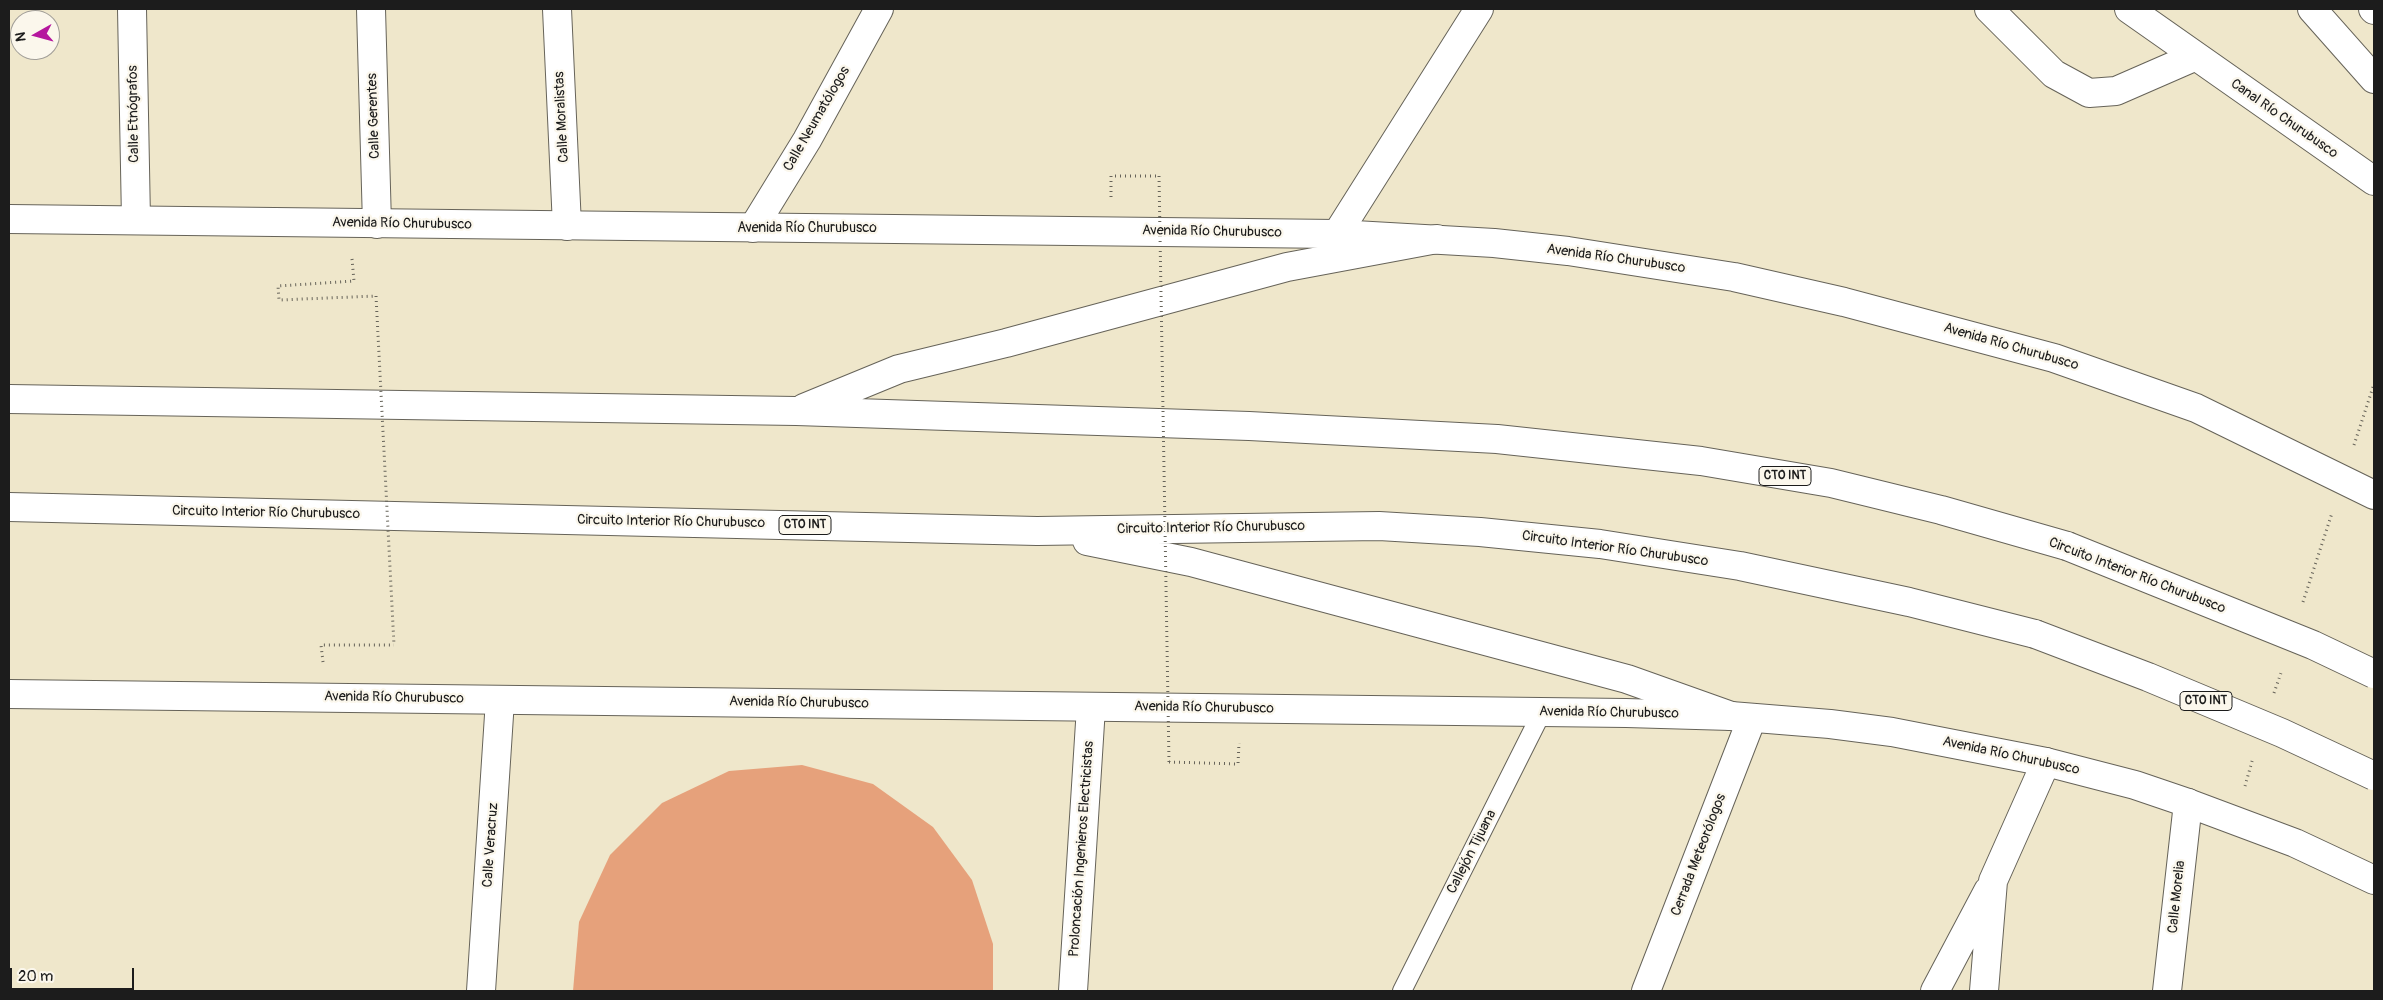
<!DOCTYPE html>
<html>
<head>
<meta charset="utf-8">
<style>
  body { margin:0 }
  #map { position:relative; width:2383px; height:1000px; overflow:hidden; background:#efe7cb; font-family:Pangolin,sans-serif }
  canvas { display:block }
  .frame { position:absolute; inset:0; border:10px solid #1c1c1c; pointer-events:none }
  .north { position:absolute; left:10px; top:10px; width:50px; height:50px; box-sizing:border-box; background:#fbf7ec; border:1px solid #a29f99; border-radius:50%; rotate:263deg; font-size:14px; font-weight:700; line-height:20px; text-align:center; color:#1c1c1c }
  .north::after { content:''; display:block; margin:auto; width:18px; height:22px; background:#b5179e; clip-path:polygon(50% 0,100% 100%,50% 72%,0 100%) }
  .scale { position:absolute; left:10px; top:968px; width:124px; height:22px; box-sizing:border-box; border:2px solid #1c1c1c; border-top:0; padding-left:6px; font-size:15px; line-height:18px; white-space:nowrap; color:#1c1c1c; -webkit-text-stroke:4px #fbf7ec; paint-order:stroke }
</style>
</head>
<body>
<div id="map">
<canvas width="2383" height="1000"></canvas>
<div class="frame"></div>
<div class="north">N</div>
<div class="scale">20 m</div>
</div>
<script>
const context = document.querySelector('canvas').getContext('2d');
context.lineJoin = 'round';
function fillPath(path, color) {
  context.fillStyle = color;
  context.fill(path, 'evenodd');
}
function poly(rows) {
  const path = new Path2D();
  for (const r of rows) {
    path.moveTo(r[0], r[1]);
    for (let i = 2; i < r.length; i += 2) path.lineTo(r[i], r[i + 1]);
  }
  return path;
}
function stroke(path, color, width, dash) {
  context.strokeStyle = color;
  context.lineWidth = width;
  context.lineCap = dash ? 'butt' : 'round';
  context.setLineDash(dash || []);
  context.stroke(path);
}
function write(font, color, halo, rows, align = 'center') {
  context.font = font + ' Pangolin,sans-serif';
  context.lineWidth = 4.5;
  context.setLineDash([]);
  context.textBaseline = 'middle';
  context.strokeStyle = halo;
  context.fillStyle = color;
  for (const [text, x, y, turn = 0] of rows) {
    context.save();
    context.translate(x, y);
    context.rotate((+turn || 0) * Math.PI / 180);
    context.textAlign = isNaN(turn) ? turn : align;
    if (halo) context.strokeText(text, 0, 0);
    context.fillText(text, 0, 0);
    context.restore();
  }
}
const building = poly([
  [802,765,873,784,933,827,972,880,993,944,993,991,573,991,579,922,610,855,662,803,729,771]
]);
const path = poly([
  [1111,197,1111,176,1159,176],
  [352,259,354,281,278,286,279,300,376,296],
  [2354,445,2374,384],
  [2303,602,2332,513],
  [323,662,321,645,394,645],
  [2274,693,2282,670],
  [1169,762,1238,764,1239,743],
  [2245,786,2253,758]
]);
const service = poly([
  [1402,991,1542,712]
]);
const minor = poly([
  [132,9,136,220],
  [371,9,377,224],
  [557,9,567,226],
  [753,228,807,140,879,9],
  [1337,234,1479,9],
  [481,991,500,700],
  [1073,991,1091,707],
  [1646,991,1752,718],
  [1935,991,1988,891],
  [1984,991,1993,881,2046,762],
  [2167,991,2188,803]
]);
const tertiary = poly([
  [1989,9,2054,74,2089,93,2116,91,2194,57]
]);
const secondary = poly([
  [9,219,1337,234,1494,243,1568,251,1734,277,1844,302,2054,358,2196,408,2374,495],
  [9,694,1626,713,1731,716,1830,724,1892,732,2046,762,2135,785,2188,803,2295,843,2374,880]
]);
const primary = poly([
  [2129,9,2374,181],
  [2373,9,2374,10]
]);
const motorway = poly([
  [2312,9,2374,79],
  [9,399,796,411,1249,426,1497,439,1701,461,1831,483,1941,510,2067,546],
  [804,408,899,369,1006,343,1287,267,1437,239],
  [9,507,1037,531,1379,526,1480,532,1600,544,1740,566,1909,602,2035,634],
  [1087,541,1191,562,1627,679,1731,716]
]);
const pathBridge = poly([
  [1159,176,1169,762],
  [376,296,394,645]
]);
const motorwayBridge = poly([
  [2067,546,2313,645,2374,674],
  [2035,634,2148,677,2282,733,2374,776]
]);
const shields = [
  [1785,476,52],
  [805,525,52],
  [2206,701,52]
];
const shieldNames = [
  ["CTO INT",1785,476],
  ["CTO INT",805,525],
  ["CTO INT",2206,701]
];
const streetNames = [
  ["Calle Etnógrafos",134,114,-91],
  ["Calle Gerentes",374,116,-92],
  ["Calle Moralistas",562,117,-93],
  ["Calle Neumatólogos",817,119,-60],
  ["Canal Río Churubusco",2284,119,35],
  ["Avenida Río Churubusco",402,224,1],
  ["Avenida Río Churubusco",807,228],
  ["Avenida Río Churubusco",1212,232,1],
  ["Avenida Río Churubusco",1616,259,8],
  ["Avenida Río Churubusco",2011,347,16],
  ["Circuito Interior Río Churubusco",266,513,1],
  ["Circuito Interior Río Churubusco",671,522,1],
  ["Circuito Interior Río Churubusco",1211,528,-1],
  ["Circuito Interior Río Churubusco",1615,549,8],
  ["Circuito Interior Río Churubusco",2137,576,21],
  ["Avenida Río Churubusco",394,698,1],
  ["Avenida Río Churubusco",799,703,1],
  ["Avenida Río Churubusco",1204,708,1],
  ["Avenida Río Churubusco",1609,713,1],
  ["Avenida Río Churubusco",2011,756,12],
  ["Calle Veracruz",491,845,-86],
  ["Proloncación Ingenieros Electricistas",1082,849,-86],
  ["Callejón Tijuana",1472,852,-63],
  ["Cerrada Meteorólogos",1699,855,-69],
  ["Calle Morelia",2177,897,-84]
];
fillPath(building, '#e6a17b');
stroke(service, '#666359', 20);
stroke(minor, '#666359', 30);
stroke(tertiary, '#666359', 30);
stroke(secondary, '#666359', 30);
stroke(primary, '#666359', 30);
stroke(motorway, '#666359', 30);
stroke(path, '#666359', 3, [1, 4]);
stroke(service, '#fff', 18);
stroke(minor, '#fff', 28);
stroke(tertiary, '#fff', 28);
stroke(secondary, '#fff', 28);
stroke(primary, '#fff', 28);
stroke(motorway, '#fff', 28);
stroke(motorwayBridge, '#666359', 30, []);
stroke(pathBridge, '#666359', 3, [1, 4]);
stroke(motorwayBridge, '#fff', 28);
for (const [x, y, w] of shields) {
  const box = new Path2D();
  box.roundRect(x - w / 2, y - 9.5, w, 19, 4);
  context.fillStyle = '#fbf7ec';
  context.fill(box);
  stroke(box, '#1c1c1c', 1);
}
write('bold 12px', '#1c1c1c', null, shieldNames);
write('14px', '#1c1c1c', '#fbf7ec', streetNames);
</script>
</body>
</html>
